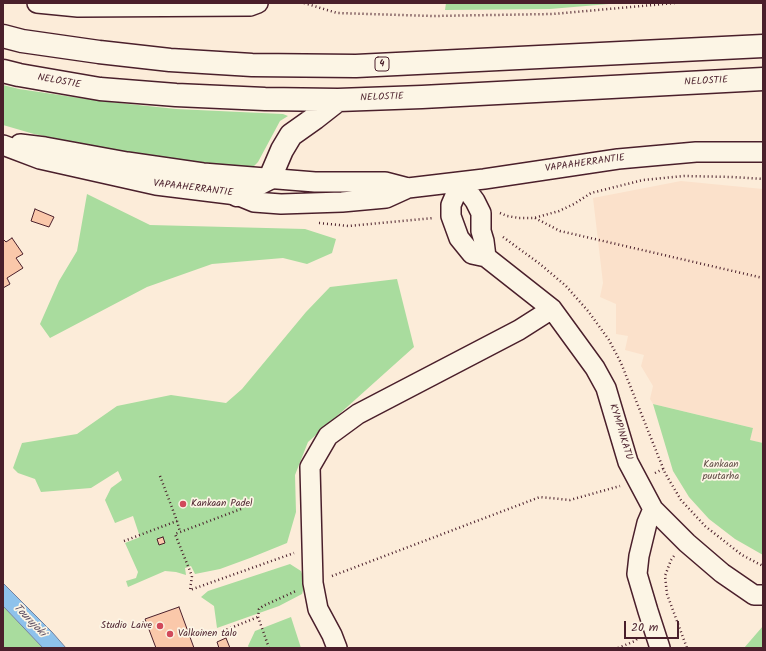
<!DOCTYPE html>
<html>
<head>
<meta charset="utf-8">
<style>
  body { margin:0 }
  #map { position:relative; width:766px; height:651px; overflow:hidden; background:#fcecd9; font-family:Kalam,sans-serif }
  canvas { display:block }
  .frame { position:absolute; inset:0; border:4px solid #4a1f2b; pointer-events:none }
  .scale { position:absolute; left:624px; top:621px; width:55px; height:18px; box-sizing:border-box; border:2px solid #4a1f2b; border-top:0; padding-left:5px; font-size:12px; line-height:14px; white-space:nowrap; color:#4a1f2b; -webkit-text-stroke:3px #fcf5e5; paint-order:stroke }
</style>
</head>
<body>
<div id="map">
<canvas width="766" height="651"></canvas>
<div class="frame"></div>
<div class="scale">20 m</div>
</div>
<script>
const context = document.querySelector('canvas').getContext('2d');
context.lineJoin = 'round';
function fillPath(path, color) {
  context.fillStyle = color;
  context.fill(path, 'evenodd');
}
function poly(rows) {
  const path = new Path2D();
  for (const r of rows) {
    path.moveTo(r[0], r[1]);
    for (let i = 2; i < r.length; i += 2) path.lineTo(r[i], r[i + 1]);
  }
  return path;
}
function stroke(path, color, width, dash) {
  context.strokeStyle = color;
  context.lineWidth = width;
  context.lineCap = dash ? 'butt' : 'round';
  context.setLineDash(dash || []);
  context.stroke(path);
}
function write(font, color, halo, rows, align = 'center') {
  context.font = font + ' Kalam,sans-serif';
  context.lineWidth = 3.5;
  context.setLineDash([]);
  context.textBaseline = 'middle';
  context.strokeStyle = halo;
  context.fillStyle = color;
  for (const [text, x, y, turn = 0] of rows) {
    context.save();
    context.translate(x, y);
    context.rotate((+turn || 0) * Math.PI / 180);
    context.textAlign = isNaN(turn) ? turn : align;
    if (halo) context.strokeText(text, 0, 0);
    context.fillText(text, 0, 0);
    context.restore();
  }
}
const built = poly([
  [681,181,763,189,763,443,749,440,753,428,653,404,650,399,653,386,641,366,644,355,625,350,628,336,616,334,616,304,600,297,603,283,593,198]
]);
const green = poly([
  [446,3,621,3,550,9,445,10],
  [3,85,19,89,100,101,176,109,283,114,288,116,280,121,258,162,251,169,193,163,152,155,118,151,34,134,3,125],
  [87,194,150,225,305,229,336,239,332,253,307,264,283,258,212,264,147,287,50,338,40,324,59,281,77,251],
  [397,279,414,347,308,442,295,475,296,512,287,543,250,558,220,569,195,574,191,566,185,568,186,575,176,572,165,571,128,587,126,581,136,578,138,572,125,543,140,537,133,516,115,523,105,500,111,488,122,480,118,471,91,488,41,492,35,479,18,473,13,468,22,443,77,434,117,406,171,395,226,403,242,389,306,312,330,287],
  [653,404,753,428,750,440,763,443,763,555,735,539,709,519,689,497,673,471],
  [290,564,301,571,305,583,302,594,279,606,217,628,214,606,201,597,208,591],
  [3,606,24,628,43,648,3,648],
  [291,617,301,648,249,648,248,646,255,631],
  [763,626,763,648,744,648]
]);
const water = poly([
  [3,583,52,632,66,648,43,648,3,606,3,583]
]);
const building = poly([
  [35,209,54,217,49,227,31,221,35,209],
  [12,238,23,254,16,258,23,268,7,278,10,284,3,288,3,239,6,242,12,238],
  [163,537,165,543,159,545,157,539,163,537],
  [179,607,194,648,156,648,145,619,179,607],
  [226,638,230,648,219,648,217,642,226,638]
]);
const path = poly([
  [304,3,337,13,432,16,553,14,675,3],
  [500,213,507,216,519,218,534,218,559,211,574,204,591,193,643,180,684,176,731,177,763,179],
  [535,218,560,231,763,278],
  [319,223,349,226,434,218],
  [503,237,540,264,566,286,588,311,609,340,621,363,665,473,681,500,705,526,742,555,763,566],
  [655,473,663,469],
  [160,476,177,521,180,532],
  [241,509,175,534,192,576,190,590,294,553],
  [124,541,177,521],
  [674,556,671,560,665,576,667,594,687,648],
  [332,576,540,497,570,500,620,486],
  [223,631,258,617],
  [269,648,258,617,259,609,263,606,296,591],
  [618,648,635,641,637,639]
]);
const minor = poly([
  [37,3,78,7,250,6,258,3],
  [20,144,45,147,127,162,203,173,315,182,385,182,408,188],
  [3,145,40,159,156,185,237,195,254,202,281,204,342,202,386,198,408,188,484,179,618,159,696,152,763,152],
  [461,182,475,201,481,213,481,231,484,241,486,257,472,254,459,238,451,216,451,205,461,182],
  [486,257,552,309,595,368,606,388,628,462,653,509,687,543,722,573,754,595,763,595],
  [653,509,647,523,639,556,637,574,648,611,660,648],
  [337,648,332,635,318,609,313,583,310,467,328,436,358,414,519,330,552,309]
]);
const highway = poly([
  [3,36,22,41,99,52,170,60,252,65,356,66,763,46],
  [3,71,19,75,100,89,176,95,265,99,338,100,422,97,763,79],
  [237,195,270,178,282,150,291,135,315,118,338,100]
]);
const markers = [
  [183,504,4,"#d1495b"],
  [160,626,4,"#d1495b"],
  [170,634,4,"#d1495b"]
];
const shields = [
  [382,64,14]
];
const shieldNames = [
  ["4",382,64]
];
const streetNames = [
  ["NELOSTIE",59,82,10],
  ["NELOSTIE",706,82,-3],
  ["NELOSTIE",382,98,-2],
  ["VAPAAHERRANTIE",585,164,-8],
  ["VAPAAHERRANTIE",193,189,7],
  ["KYMPINKATU",620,432,73]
];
const parkNames = [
  ["Kankaan",721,465],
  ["puutarha",721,477]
];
const poiNames = [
  ["Kankaan Padel",191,504],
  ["Studio Laive",152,626,"right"],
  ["Valkoinen talo",178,634]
];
const waterNames = [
  ["Tourujoki",29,621,46]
];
fillPath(built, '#fbe1cb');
fillPath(green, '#a9dc9e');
fillPath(water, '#8ec2eb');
stroke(water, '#73819e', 1);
fillPath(building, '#fac8aa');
stroke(building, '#4a1f2b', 1);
stroke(minor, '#4a1f2b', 22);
stroke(highway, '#4a1f2b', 25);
stroke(path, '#4a1f2b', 2.5, [1, 3]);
stroke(minor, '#fcf5e5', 19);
stroke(highway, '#fcf5e5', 22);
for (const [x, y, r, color] of markers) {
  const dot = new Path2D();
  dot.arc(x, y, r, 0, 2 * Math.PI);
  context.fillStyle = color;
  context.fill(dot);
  stroke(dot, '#fcf5e5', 1.5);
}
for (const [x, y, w] of shields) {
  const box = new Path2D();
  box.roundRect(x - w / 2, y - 7, w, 14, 3);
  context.fillStyle = '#fcf5e5';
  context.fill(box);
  stroke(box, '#4a1f2b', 1);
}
write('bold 9px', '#4a1f2b', null, shieldNames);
write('10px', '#4a1f2b', '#fcf5e5', streetNames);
write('10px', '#624e48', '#fcf5e5', parkNames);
write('10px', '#4a1f2b', '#fcf5e5', poiNames, 'left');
write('italic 11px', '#5e5065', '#fcf5e5', waterNames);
</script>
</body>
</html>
